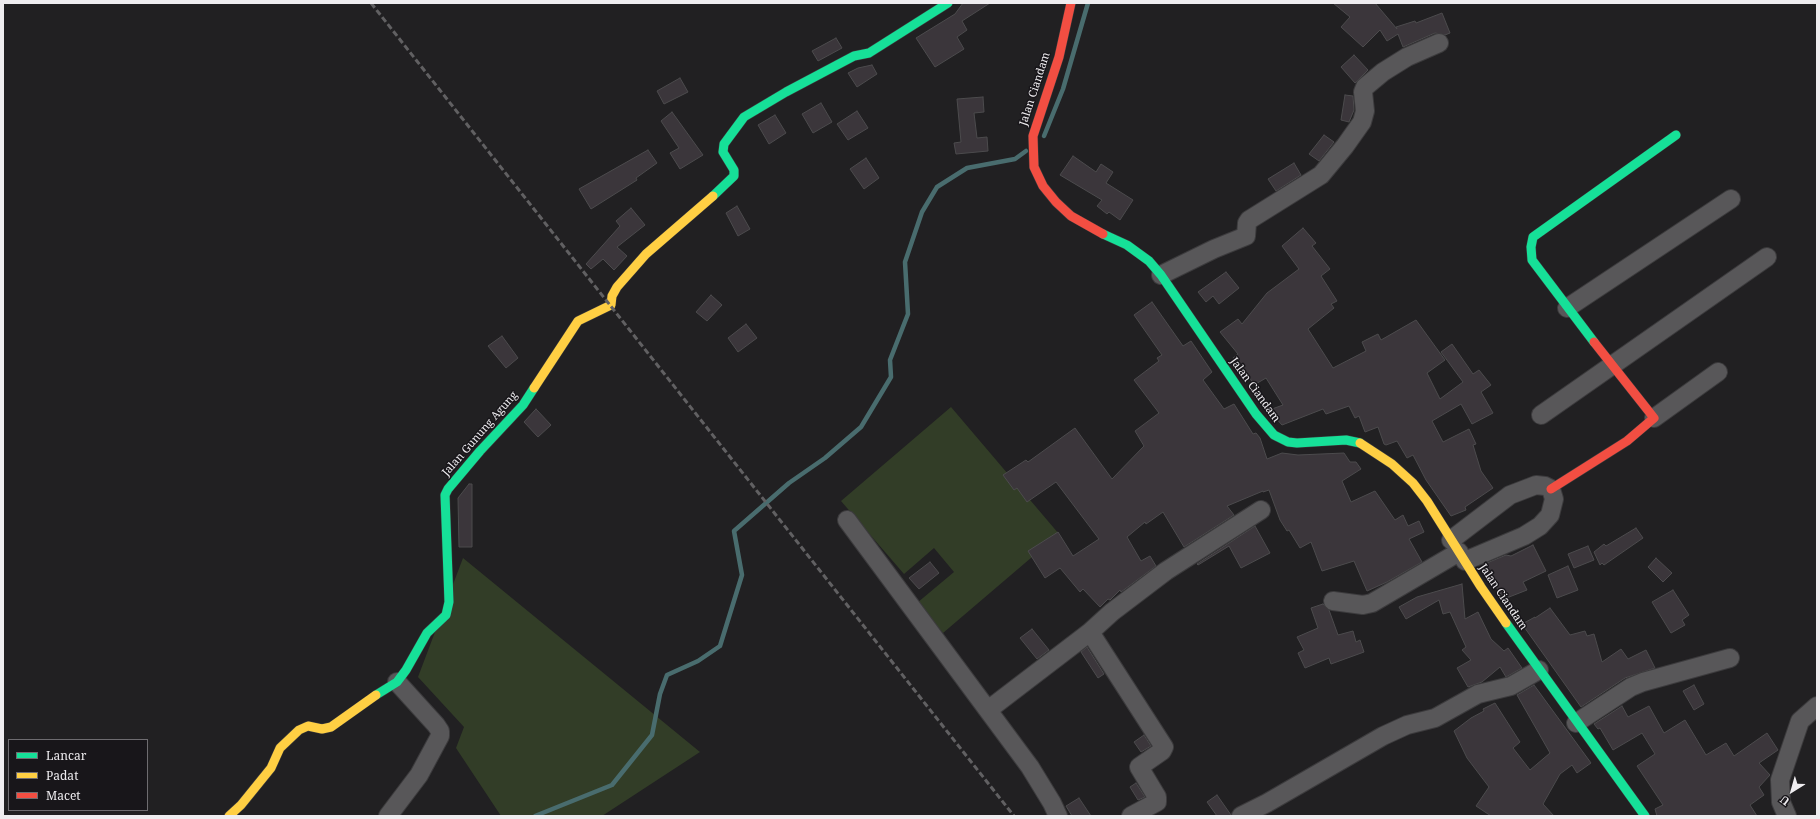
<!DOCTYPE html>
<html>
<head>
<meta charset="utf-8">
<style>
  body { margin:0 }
  #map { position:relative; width:1820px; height:819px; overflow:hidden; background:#212022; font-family:"Noto Serif",serif }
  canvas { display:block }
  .frame { position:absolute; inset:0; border:4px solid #efedf0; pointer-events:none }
  .legend { position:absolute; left:8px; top:739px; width:140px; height:72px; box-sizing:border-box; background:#18161a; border:1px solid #6e6c70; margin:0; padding:5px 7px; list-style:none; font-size:12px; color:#efedf0 }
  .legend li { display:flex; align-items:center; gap:8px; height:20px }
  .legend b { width:20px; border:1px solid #6e6c70 }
  .north { position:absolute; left:1772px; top:771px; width:40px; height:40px; -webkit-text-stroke:3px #18161a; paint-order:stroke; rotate:217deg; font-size:11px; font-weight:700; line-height:16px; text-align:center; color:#efedf0 }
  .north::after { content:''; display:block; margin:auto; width:14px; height:18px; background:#efedf0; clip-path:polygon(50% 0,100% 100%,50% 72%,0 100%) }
</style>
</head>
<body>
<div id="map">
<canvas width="1820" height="819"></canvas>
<div class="frame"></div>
<ul class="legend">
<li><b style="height:5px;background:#16e098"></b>Lancar</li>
<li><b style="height:5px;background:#ffcf43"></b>Padat</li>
<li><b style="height:5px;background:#f24e42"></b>Macet</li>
</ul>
<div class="north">U</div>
</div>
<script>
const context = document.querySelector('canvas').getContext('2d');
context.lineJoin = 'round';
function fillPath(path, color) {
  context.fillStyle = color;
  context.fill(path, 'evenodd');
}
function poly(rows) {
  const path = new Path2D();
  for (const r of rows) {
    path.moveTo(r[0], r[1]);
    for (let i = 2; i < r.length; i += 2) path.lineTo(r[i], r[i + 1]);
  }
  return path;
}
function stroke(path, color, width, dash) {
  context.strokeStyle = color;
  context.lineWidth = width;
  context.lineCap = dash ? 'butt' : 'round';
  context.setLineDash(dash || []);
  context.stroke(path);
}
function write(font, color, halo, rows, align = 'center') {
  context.font = font + ' "Noto Serif",serif';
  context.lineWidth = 3;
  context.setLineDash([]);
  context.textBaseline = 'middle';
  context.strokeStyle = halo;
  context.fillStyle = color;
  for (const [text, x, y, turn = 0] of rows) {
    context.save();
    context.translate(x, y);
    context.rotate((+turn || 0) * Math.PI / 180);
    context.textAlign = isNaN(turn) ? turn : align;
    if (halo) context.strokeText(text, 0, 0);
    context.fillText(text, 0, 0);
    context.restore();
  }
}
const green = poly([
  [951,407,1059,534,943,633,917,603,954,572,934,548,904,574,841,501],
  [463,558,700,752,602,816,501,816,456,748,464,727,418,677]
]);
const stream = poly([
  [1044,136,1063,89,1088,3],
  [535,816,612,785,652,735,660,694,667,675,698,661,720,646,742,575,734,531,789,483,825,458,861,427,891,377,890,360,908,314,905,262,922,212,937,187,967,168,1015,159,1026,151]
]);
const building = poly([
  [963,3,990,3,962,21,967,30,957,37,964,49,935,67,916,38,955,14,963,3],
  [1333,3,1375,3,1397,29,1396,27,1415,21,1416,23,1442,13,1450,33,1445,35,1435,33,1403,47,1398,34,1387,41,1380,30,1363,47,1341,27,1350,17,1333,3],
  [836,38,842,48,818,61,812,51,836,38],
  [1354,55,1368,70,1355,83,1341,67,1354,55],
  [872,65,877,74,857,87,848,73,858,68,872,65],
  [680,78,688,92,664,104,657,91,680,78],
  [1345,95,1353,96,1354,110,1349,122,1341,120,1345,95],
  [983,97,984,112,974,113,977,138,987,137,988,151,956,154,954,143,961,142,957,99,983,97],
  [821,103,832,122,813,133,802,114,821,103],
  [857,111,868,128,848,140,837,124,857,111],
  [672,112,703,155,680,169,670,153,679,148,661,121,672,112],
  [775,115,786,133,769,144,758,125,775,115],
  [1324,135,1334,142,1319,161,1309,154,1324,135],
  [648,150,657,163,636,178,637,180,591,209,579,189,648,150],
  [1073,156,1096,172,1101,164,1113,172,1106,183,1133,200,1120,220,1109,212,1107,214,1097,206,1102,200,1060,175,1073,156],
  [866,158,879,178,864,189,850,169,866,158],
  [1294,163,1301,175,1276,191,1268,179,1294,163],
  [737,206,750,229,738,236,726,213,737,206],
  [631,208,645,225,617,247,627,256,614,270,603,259,591,269,586,264,620,226,616,221,631,208],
  [1303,228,1316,243,1312,246,1330,269,1321,276,1337,301,1331,304,1334,308,1308,329,1333,368,1366,351,1362,342,1378,334,1381,340,1416,320,1445,360,1427,373,1440,399,1463,382,1441,352,1452,344,1473,374,1479,370,1491,385,1481,392,1493,413,1472,424,1461,404,1432,421,1443,442,1469,429,1476,444,1473,445,1481,471,1493,488,1465,507,1466,510,1451,516,1426,480,1413,455,1407,458,1397,441,1386,445,1384,444,1378,427,1365,432,1359,416,1355,418,1349,406,1326,414,1323,409,1282,425,1274,416,1272,409,1283,405,1266,378,1254,385,1245,370,1242,371,1233,358,1238,354,1220,332,1238,319,1242,324,1267,293,1299,269,1282,246,1303,228],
  [1226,272,1239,288,1219,304,1213,296,1206,302,1198,292,1226,272],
  [711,295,722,305,707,321,696,312,711,295],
  [1152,302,1183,346,1191,341,1212,372,1203,380,1224,409,1234,404,1253,434,1256,433,1260,438,1267,459,1282,453,1298,455,1344,453,1350,462,1356,462,1361,469,1342,481,1351,502,1375,491,1395,520,1403,515,1408,526,1419,521,1424,532,1409,539,1422,562,1387,582,1367,591,1354,561,1322,571,1311,542,1300,548,1289,530,1287,531,1280,520,1269,490,1263,492,1263,491,1227,506,1234,515,1184,547,1163,512,1146,524,1145,522,1127,537,1141,561,1150,556,1156,566,1121,592,1120,590,1110,600,1108,599,1100,607,1083,589,1080,592,1060,568,1045,578,1028,551,1058,532,1073,556,1099,539,1056,482,1027,502,1017,488,1014,490,1003,475,1026,460,1028,462,1075,428,1112,479,1144,446,1135,431,1159,413,1134,380,1159,361,1157,358,1162,355,1134,315,1152,302],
  [746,324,757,338,738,352,728,338,746,324],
  [502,336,518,358,506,368,488,346,502,336],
  [536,409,551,425,538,437,524,422,536,409],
  [469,484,472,484,472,547,459,547,458,498,469,484],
  [1255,526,1270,553,1241,568,1229,546,1198,565,1197,564,1255,526],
  [1636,528,1643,538,1604,565,1602,563,1600,565,1594,552,1604,544,1606,546,1636,528],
  [1533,545,1546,571,1523,582,1527,590,1504,599,1482,565,1506,555,1511,556,1533,545],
  [1588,546,1594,560,1574,568,1568,554,1588,546],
  [1656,558,1672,573,1663,582,1648,567,1656,558],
  [930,562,939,573,919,589,909,578,930,562],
  [1568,566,1578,590,1557,598,1548,575,1568,566],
  [1462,584,1465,619,1478,612,1491,639,1504,651,1508,648,1522,668,1506,677,1500,667,1482,682,1468,687,1457,668,1471,660,1462,650,1466,647,1450,612,1443,614,1439,600,1406,619,1399,607,1417,597,1462,584],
  [1673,590,1689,615,1682,620,1685,625,1671,633,1652,602,1673,590],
  [1323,604,1329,610,1338,635,1353,631,1356,642,1360,640,1364,652,1331,664,1329,658,1305,668,1298,653,1304,650,1297,637,1318,628,1311,608,1323,604],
  [1550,608,1570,635,1585,631,1587,636,1594,634,1602,662,1621,649,1628,659,1646,650,1655,668,1625,678,1581,707,1522,624,1535,617,1535,618,1550,608],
  [1032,629,1049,650,1037,659,1020,638,1032,629],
  [1087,647,1104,674,1098,678,1081,652,1087,647],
  [1534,685,1591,763,1577,773,1572,765,1560,774,1543,804,1554,816,1491,816,1476,806,1489,787,1467,758,1454,731,1471,718,1484,711,1483,709,1495,703,1520,742,1513,748,1530,770,1550,753,1517,695,1534,685],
  [1694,685,1704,704,1694,710,1683,691,1694,685],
  [1622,706,1628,717,1649,706,1664,733,1685,720,1706,755,1726,743,1734,756,1767,733,1778,750,1759,763,1770,775,1759,787,1764,795,1750,805,1757,816,1657,816,1655,809,1663,805,1637,766,1655,754,1642,733,1613,750,1600,728,1598,729,1594,724,1622,706],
  [1144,735,1151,746,1141,752,1134,742,1144,735],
  [1136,783,1145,797,1138,800,1130,787,1136,783],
  [1217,795,1231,815,1231,816,1217,816,1207,802,1217,795],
  [1079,798,1091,816,1072,816,1066,806,1079,798]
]);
const street = poly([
  [1161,275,1214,249,1246,236,1247,223,1249,220,1321,175,1345,146,1362,122,1365,111,1363,92,1365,87,1383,72,1407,57,1439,43],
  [1567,308,1731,199],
  [1541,415,1767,257],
  [1654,418,1718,372],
  [847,520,1030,767,1052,803,1058,816],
  [1451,540,1510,495,1536,485,1545,486,1551,489,1554,499,1550,515,1540,526,1524,536,1465,561],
  [1333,601,1363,605,1372,603,1459,552],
  [988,710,1090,632],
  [1576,723,1631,687,1643,682,1730,658],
  [388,816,419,775,440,736,440,731,436,725,397,682],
  [1131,816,1157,802,1157,797,1139,767,1162,751,1164,747,1090,632,1112,612,1166,571,1261,510],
  [1241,816,1267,803,1383,736,1407,725,1435,718,1478,694,1511,686,1539,670],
  [1787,816,1781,802,1780,780,1800,721,1817,706]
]);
const fast = poly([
  [713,196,734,176,734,170,723,152,724,144,744,117,786,92,854,56,869,53,948,3],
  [1103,234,1127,245,1149,261,1161,275,1256,414,1274,435,1288,442,1297,443,1346,440,1360,443],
  [1594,342,1532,260,1531,247,1533,237,1676,135],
  [1506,623,1645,816],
  [376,695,397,682,406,670,427,633,446,615,449,602,445,495,448,489,480,451,523,405,534,388]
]);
const slow = poly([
  [534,388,578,321,611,305,612,296,617,287,646,254,713,196],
  [1360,443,1392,464,1413,483,1427,501,1481,587,1506,623],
  [229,816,241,805,271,768,280,748,299,730,308,726,322,729,331,727,376,695]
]);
const jam = poly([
  [1071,3,1059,57,1033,136,1034,167,1043,186,1056,202,1071,216,1103,234],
  [1551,489,1627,441,1654,418,1594,342]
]);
const rail = poly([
  [371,3,1014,816]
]);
const streetNames = [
  ["Jalan Ciandam",1035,89,-72],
  ["Jalan Ciandam",1255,390,54],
  ["Jalan Gunung Agung",480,434,-49],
  ["Jalan Ciandam",1503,597,56]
];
fillPath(green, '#323d27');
stroke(stream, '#496c6e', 4.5);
fillPath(building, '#3b363b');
stroke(building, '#4c4b4d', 1);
stroke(street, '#3c3b3d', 20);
stroke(fast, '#3c3b3d', 10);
stroke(slow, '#3c3b3d', 10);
stroke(jam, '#3c3b3d', 10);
stroke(street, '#585759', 18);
stroke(fast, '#16e098', 9);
stroke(slow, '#ffcf43', 9);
stroke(jam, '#f24e42', 9);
stroke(rail, '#616062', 3, [6, 3]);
write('11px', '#efedf0', '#18161a', streetNames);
</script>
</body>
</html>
